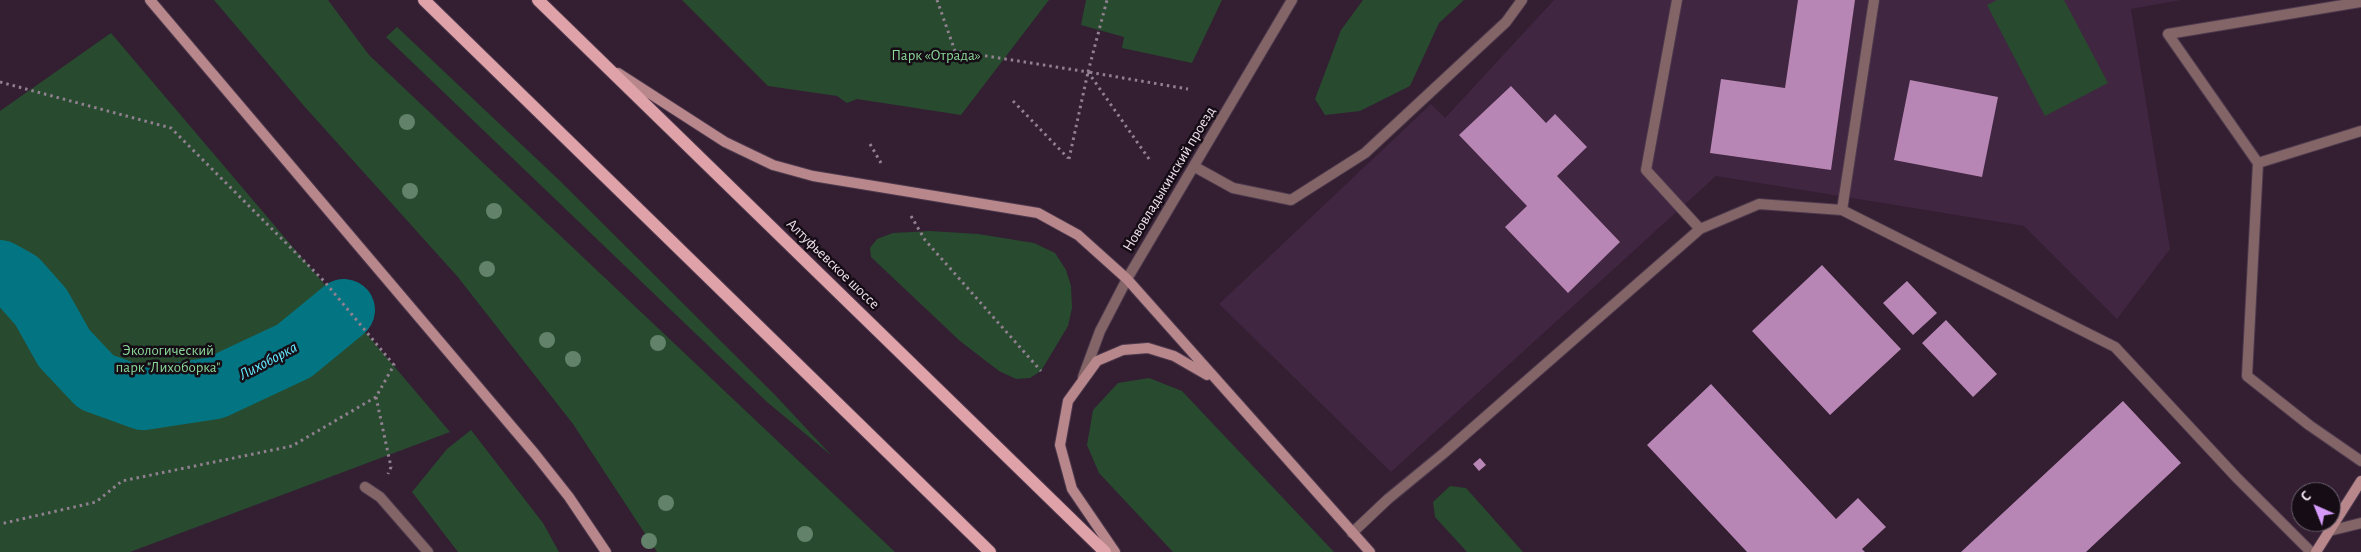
<!DOCTYPE html>
<html>
<head>
<meta charset="utf-8">
<style>
  body { margin:0 }
  #map { position:relative; width:2361px; height:552px; overflow:hidden; background:#331e32; font-family:"Alegreya Sans",sans-serif }
  canvas { display:block }
  .north { position:absolute; left:2291px; top:482px; width:50px; height:50px; box-sizing:border-box; background:#150c15; border:1px solid #6c616c; border-radius:50%; rotate:316deg; font-size:14px; font-weight:700; line-height:20px; text-align:center; color:#efe1ee }
  .north::after { content:''; display:block; margin:auto; width:18px; height:22px; background:#d69bfa; clip-path:polygon(50% 0,100% 100%,50% 72%,0 100%) }
</style>
</head>
<body>
<div id="map">
<canvas width="2361" height="552"></canvas>
<div class="north">С</div>
</div>
<script>
const context = document.querySelector('canvas').getContext('2d');
context.lineJoin = 'round';
function fillPath(path, color) {
  context.fillStyle = color;
  context.fill(path, 'evenodd');
}
function poly(rows) {
  const path = new Path2D();
  for (const r of rows) {
    path.moveTo(r[0], r[1]);
    for (let i = 2; i < r.length; i += 2) path.lineTo(r[i], r[i + 1]);
  }
  return path;
}
function stroke(path, color, width, dash) {
  context.strokeStyle = color;
  context.lineWidth = width;
  context.lineCap = dash ? 'butt' : 'round';
  context.setLineDash(dash || []);
  context.stroke(path);
}
function write(font, color, halo, rows, align = 'center') {
  context.font = font + ' "Alegreya Sans",sans-serif';
  context.lineWidth = 5;
  context.setLineDash([]);
  context.textBaseline = 'middle';
  context.strokeStyle = halo;
  context.fillStyle = color;
  for (const [text, x, y, turn = 0] of rows) {
    context.save();
    context.translate(x, y);
    context.rotate((+turn || 0) * Math.PI / 180);
    context.textAlign = isNaN(turn) ? turn : align;
    if (halo) context.strokeText(text, 0, 0);
    context.fillText(text, 0, 0);
    context.restore();
  }
}
const built = poly([
  [1554,0,2181,0,2131,9,2170,249,2117,319,2024,226,1716,176,1391,472,1219,304,1431,104,1445,118]
]);
const green = poly([
  [214,0,328,0,369,55,895,552,657,552,573,424,457,276,304,106],
  [682,0,1049,0,961,115,857,99,847,103,837,96,768,86],
  [1086,0,1222,0,1192,63,1122,48,1124,37,1081,25],
  [1363,0,1464,0,1439,23,1410,86,1360,111,1325,115,1315,99,1341,30],
  [1997,0,2064,0,2108,83,2045,116,1987,5],
  [397,27,559,180,775,395,832,456,767,402,386,37],
  [111,33,450,432,130,552,0,552,0,111],
  [930,231,978,234,1034,243,1055,253,1066,270,1071,286,1072,308,1068,326,1041,371,1030,378,1016,379,999,371,960,341,871,257,870,248,877,239,893,233],
  [1149,378,1182,391,1334,552,1173,552,1099,473,1087,445,1093,410,1118,383],
  [471,430,543,523,559,552,458,552,412,492,447,449],
  [1450,486,1466,488,1523,552,1467,552,1435,517,1433,502]
]);
const river = poly([
  [0,271,18,281,41,307,64,348,96,382,143,399,215,388,294,351,344,310]
]);
const building = poly([
  [1798,0,1855,0,1831,170,1710,153,1721,79,1785,88],
  [1910,80,1998,97,1982,177,1894,160],
  [1511,86,1546,123,1555,114,1587,147,1557,176,1620,242,1568,293,1505,227,1527,206,1459,135],
  [1822,265,1901,349,1830,415,1752,331],
  [1907,281,1937,313,1913,335,1883,303],
  [1946,320,1997,374,1973,397,1922,343],
  [1711,384,1836,519,1858,498,1886,527,1862,549,1865,552,1747,552,1647,445],
  [2123,401,2181,463,2086,552,1961,552],
  [1480,458,1486,465,1479,471,1473,464]
]);
const path = poly([
  [937,0,955,51,1088,72,1149,159],
  [1088,72,1107,0],
  [0,82,171,128,324,281,394,365,376,397,292,446,122,481,96,502,0,524],
  [1013,101,1068,158],
  [870,144,881,163],
  [1069,159,1088,72,1188,89],
  [911,216,925,240,1041,371],
  [376,397,391,467,388,474]
]);
const service = poly([
  [1677,0,1646,170,1700,229],
  [2361,2,2168,34,2258,163,2361,131],
  [2258,163,2247,376,2309,425,2361,461],
  [1195,167,1233,188,1291,200,1365,153,1506,22,1522,0],
  [1842,210,1874,0],
  [365,487,380,497,428,552],
  [2329,531,2361,523],
  [1352,533,1388,499,1444,453,1700,229,1759,204,1842,210,2115,347,2237,478,2311,552]
]);
const minor = poly([
  [1083,377,1100,331,1127,279,1292,0]
]);
const secondary = poly([
  [150,0,535,454,569,497,606,552],
  [618,73,725,142,773,165,813,176,1038,213,1078,235,1127,279,1370,552],
  [1115,552,1072,489,1060,445,1068,401,1097,361,1123,350,1148,348,1174,356,1207,375],
  [2316,552,2361,481]
]);
const primary = poly([
  [424,0,990,552],
  [538,0,1105,552]
]);
const trees = [
  [407,122],
  [410,191],
  [494,211],
  [487,269],
  [547,340],
  [658,343],
  [573,359],
  [666,503],
  [805,534],
  [649,541]
];
const parkNames = [
  ["Парк «Отрада»",936,55],
  ["Экологический",168,350],
  ["парк \"Лихоборка\"",168,367]
];
const streetNames = [
  ["Нововладыкинский проезд",1169,179,-59],
  ["Алтуфьевское шоссе",833,264,44]
];
const waterNames = [
  ["Лихоборка",268,361,-28]
];
fillPath(built, '#402640');
fillPath(green, '#284b2f');
stroke(river, '#037582', 62);
fillPath(building, '#b786b5');
stroke(service, '#4d394c', 12);
stroke(minor, '#4d394c', 12);
stroke(secondary, '#4d394c', 12);
stroke(primary, '#4d394c', 14);
stroke(path, '#918090', 3, [2.5, 4]);
stroke(service, '#836568', 10);
stroke(minor, '#836568', 10);
stroke(secondary, '#b8878c', 10);
stroke(primary, '#e0a2a9', 12);
context.fillStyle = '#628369';
for (const [x, y] of trees) {
  context.beginPath();
  context.arc(x, y, 8, 0, 2 * Math.PI);
  context.fill();
}
write('15px', '#89d696', '#150c15', parkNames);
write('15px', '#efe1ee', '#150c15', streetNames);
write('italic 16px', '#63e8fb', '#150c15', waterNames);
</script>
</body>
</html>
